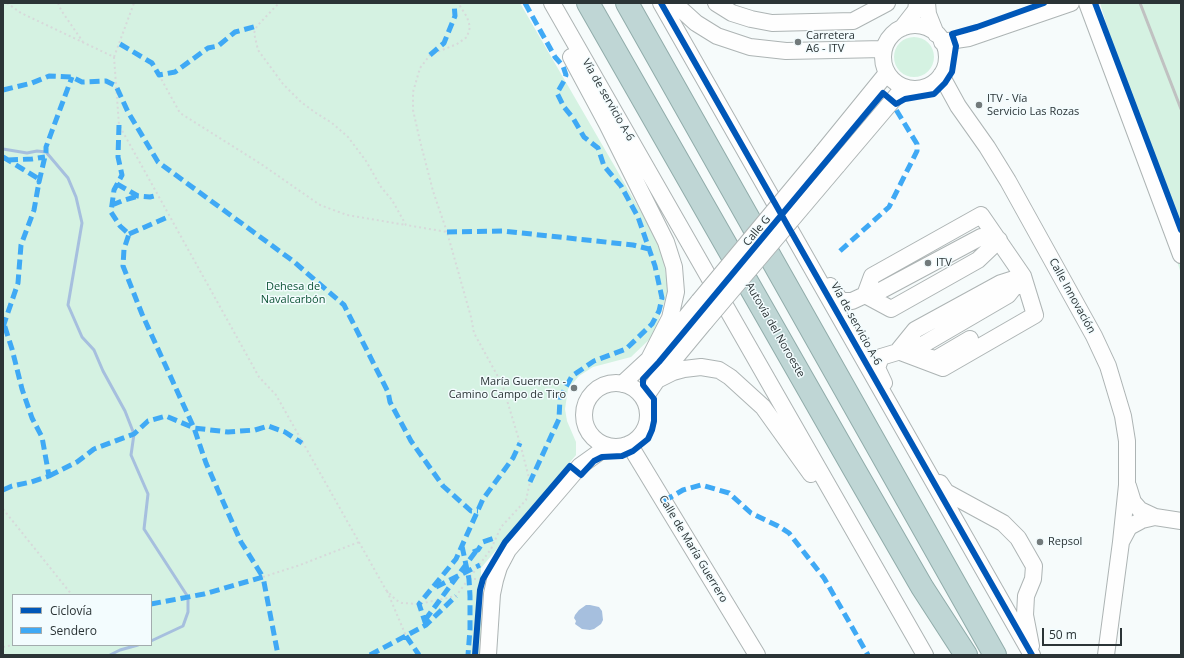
<!DOCTYPE html>
<html>
<head>
<meta charset="utf-8">
<style>
  body { margin:0 }
  #map { position:relative; width:1184px; height:658px; overflow:hidden; background:#f6fbfb; font-family:"Open Sans",sans-serif }
  canvas { display:block }
  .frame { position:absolute; inset:0; border:4px solid #2b3436; pointer-events:none }
  .legend { position:absolute; left:12px; top:594px; width:140px; height:52px; box-sizing:border-box; background:#f3fcfe; border:1px solid #a3acae; margin:0; padding:5px 7px; list-style:none; font-size:12px; color:#2b3436 }
  .legend li { display:flex; align-items:center; gap:8px; height:20px }
  .legend b { width:20px; border:1px solid #a3acae }
  .scale { position:absolute; left:1042px; top:628px; width:80px; height:18px; box-sizing:border-box; border:2px solid #2b3436; border-top:0; padding-left:5px; font-size:12px; line-height:14px; white-space:nowrap; color:#2b3436; -webkit-text-stroke:3px #f3fcfe; paint-order:stroke }
</style>
</head>
<body>
<div id="map">
<canvas width="1184" height="658"></canvas>
<div class="frame"></div>
<ul class="legend">
<li><b style="height:5px;background:#0057b8"></b>Ciclovía</li>
<li><b style="height:5px;background:#3fa9f5"></b>Sendero</li>
</ul>
<div class="scale">50 m</div>
</div>
<script>
const context = document.querySelector('canvas').getContext('2d');
context.lineJoin = 'round';
function fillPath(path, color) {
  context.fillStyle = color;
  context.fill(path, 'evenodd');
}
function poly(rows) {
  const path = new Path2D();
  for (const r of rows) {
    if (r.length === 3) {
      path.moveTo(r[0] + r[2], r[1]);
      path.arc(r[0], r[1], r[2], 0, 2 * Math.PI);
      continue;
    }
    path.moveTo(r[0], r[1]);
    for (let i = 2; i < r.length; i += 2) path.lineTo(r[i], r[i + 1]);
  }
  return path;
}
function stroke(path, color, width, dash) {
  context.strokeStyle = color;
  context.lineWidth = width;
  context.lineCap = dash ? 'butt' : 'round';
  context.setLineDash(dash || []);
  context.stroke(path);
}
function write(font, color, halo, rows, align = 'center') {
  context.font = font + ' "Open Sans",sans-serif';
  context.lineWidth = 3;
  context.setLineDash([]);
  context.textBaseline = 'middle';
  context.strokeStyle = halo;
  context.fillStyle = color;
  for (const [text, x, y, turn = 0] of rows) {
    context.save();
    context.translate(x, y);
    context.rotate((+turn || 0) * Math.PI / 180);
    context.textAlign = isNaN(turn) ? turn : align;
    if (halo) context.strokeText(text, 0, 0);
    context.fillText(text, 0, 0);
    context.restore();
  }
}
const green = poly([
  [3,3,520,3,662,248,668,290,654,335,631,357,593,367,579,376,568,389,565,409,567,421,576,442,576,455,481,568,482,655,3,655],
  [13,595,151,595,151,645,13,645],
  [1100,3,1181,3,1181,274],
  [914,57,20]
]);
const water = poly([
  [586,605,590,605,599,607,602,611,603,620,601,624,594,629,590,630,582,629,575,624,576,621,574,618,575,615,579,610]
]);
const stream = poly([
  [3,149,27,153,37,151,46,152,68,178,76,197,82,223,68,305,82,337,94,350,103,371,125,411,134,434,131,455,148,494,144,529,188,597,188,612,183,626,151,641],
  [110,655,120,650,138,645]
]);
const path = poly([
  [7,3,21,13,114,57,119,125,259,377,276,395,386,590,396,600,402,603,419,604,456,596,491,549,501,527,526,500,530,482,520,443,502,384,474,333,471,317,447,232,406,225,392,200,381,187,366,161,348,137,332,123,316,113,301,102,283,84,258,50,254,33,257,26,279,3],
  [58,3,61,10,83,42],
  [114,57,134,3],
  [159,75,180,113,261,164,320,205,347,215,406,225],
  [447,232,433,191,420,141,413,110,413,92,420,68,430,55,457,44,467,37,470,27,467,17,458,3],
  [3,509,72,595],
  [263,577,300,565,359,542],
  [469,579,482,579],
  [387,591,406,636],
  [3,647,13,645]
]);
const minor = poly([
  [552,3,925,655],
  [661,3,1032,655],
  [674,3,696,23,717,36,750,47,786,51,884,49],
  [716,3,732,13,751,19,772,23,853,21,887,3],
  [927,3,928,14,936,34],
  [1087,3,1181,255],
  [915,57,32],
  [902,28,916,10,917,3],
  [942,42,969,38,1071,3],
  [571,57,607,124,666,242,674,267,676,292,670,318,649,359],
  [941,75,958,106,987,147,1008,181,1094,336,1108,366,1123,416,1127,441,1127,485,1121,542],
  [822,153,887,73],
  [837,166,904,87],
  [830,286,841,301,852,301,865,295,880,291,981,237,999,240],
  [865,295,872,276,981,215,1023,276,1020,286],
  [865,295,891,309,978,260,999,240],
  [898,351,943,368,1035,315,1023,276],
  [898,351,915,330,1001,283,1023,276],
  [923,356,936,359,970,339],
  [657,380,673,372,684,369,701,367,719,370,730,377,763,407,811,474],
  [884,383,877,368,881,357,924,344,1008,295,1023,276],
  [616,415,32],
  [622,384,649,359,677,328,699,301],
  [644,399,657,380,705,322],
  [629,444,757,655],
  [940,483,946,492,1003,523,1018,538,1034,566,1033,579,1026,596,1025,615,1031,646],
  [1128,486,1133,502,1140,510,1155,517,1181,521],
  [488,655,492,594,495,580,499,567,508,550,580,466,608,446],
  [1106,655,1121,542,1129,527,1142,520,1155,517]
]);
const highway = poly([
  [588,3,854,469,922,587,966,655],
  [627,3,995,655]
]);
const rail = poly([
  [1140,3,1181,109]
]);
const minorBridge = poly([
  [699,301,822,153],
  [705,322,837,166]
]);
const quiet = poly([
  [525,3,555,57,563,66,566,75,564,81,557,93,564,107,573,118,584,137,598,148,604,166,621,186,638,217,655,266,662,298,659,311,652,324,626,349,594,361,572,376,560,398,559,419,530,482],
  [120,44,152,63,159,75,175,72,208,48,218,46,235,32,257,26],
  [430,55,444,43,455,16,454,3],
  [3,90,32,83,49,76,72,77,82,82,106,81,116,86,128,112,158,162,293,261,344,305,388,392,390,402,411,441,443,486,471,511,478,511],
  [119,125,118,157,122,175,114,190,111,212,120,226,129,234,124,249,123,266,142,314,194,428,206,463,221,497,241,542,263,577],
  [3,157,39,179,39,182,46,152,46,147,72,77],
  [8,160,32,159,45,157],
  [117,184,138,196,150,197,158,195],
  [112,205,122,201,138,196],
  [447,232,503,231,633,245,649,249],
  [129,234,170,216],
  [840,251,889,207,917,151,917,144,895,108],
  [3,327,18,283,21,245,34,210,39,182],
  [49,476,77,462,94,449,134,434,148,421,166,416,194,428,228,432,255,430,268,426,285,432,302,443],
  [3,490,12,486,31,482,49,476,42,437,32,418,22,389,12,349,4,324],
  [664,501,683,490,701,485,729,493,751,513,778,526,789,533,824,578,868,655],
  [462,546,469,579,470,596,470,629,468,655],
  [473,552,478,550,483,542,497,537],
  [436,587,480,565],
  [151,604,204,594,263,577,278,655],
  [425,620,476,551],
  [426,625,419,604,456,559,483,499,513,458,520,443],
  [406,636,419,655],
  [370,655,426,625,456,596]
]);
const cycleway = poly([
  [661,3,1032,655],
  [1095,3,1181,230],
  [475,655,480,590,483,579,505,542,570,466,581,475,594,461,602,457,622,456,633,451,648,439,652,430,654,421,654,399,643,385,643,379,659,362,883,93,896,104,905,99,934,94,945,83,952,72,956,46,952,34,977,27,1044,3]
]);
const markers = [
  [798,42,4,"#727a7b"],
  [979,105,4,"#727a7b"],
  [928,263,4,"#727a7b"],
  [574,388,4,"#727a7b"],
  [1040,542,4,"#727a7b"]
];
const poiNames = [
  ["Carretera",806,36],
  ["A6 - ITV",806,49],
  ["ITV - Vía",987,99],
  ["Servicio Las Rozas",987,112],
  ["ITV",936,263],
  ["María Guerrero -",566,382,"right"],
  ["Camino Campo de Tiro",566,395,"right"],
  ["Repsol",1048,542]
];
const streetNames = [
  ["Vía de servicio A-6",608,100,60],
  ["Calle G",757,231,-50],
  ["Calle Innovación",1072,296,61],
  ["Vía de servicio A-6",856,324,61],
  ["Autovía del Noroeste",775,330,60],
  ["Calle de María Guerrero",693,549,59]
];
const parkNames = [
  ["Dehesa de",293,287],
  ["Navalcarbón",293,300]
];
fillPath(green, '#d5f2e2');
fillPath(water, '#a6bfde');
stroke(stream, '#a6bfde', 3);
stroke(minor, '#adb4b4', 18);
stroke(highway, '#91acaa', 24);
stroke(path, '#d7d9da', 2, [2, 3]);
stroke(minor, '#fefefe', 16);
stroke(highway, '#bfd6d5', 22);
stroke(rail, '#c0c1c1', 3);
stroke(minorBridge, '#adb4b4', 18, []);
stroke(minorBridge, '#fefefe', 16);
stroke(quiet, '#3fa9f5', 5, [10, 5]);
stroke(cycleway, '#0057b8', 6);
for (const [x, y, r, color] of markers) {
  const dot = new Path2D();
  dot.arc(x, y, r, 0, 2 * Math.PI);
  context.fillStyle = color;
  context.fill(dot);
  stroke(dot, '#f3fcfe', 1.5);
}
write('11px', '#2b3436', '#f3fcfe', poiNames, 'left');
write('11px', '#2b3436', '#f3fcfe', streetNames);
write('11px', '#0e5436', '#f3fcfe', parkNames);
</script>
</body>
</html>
